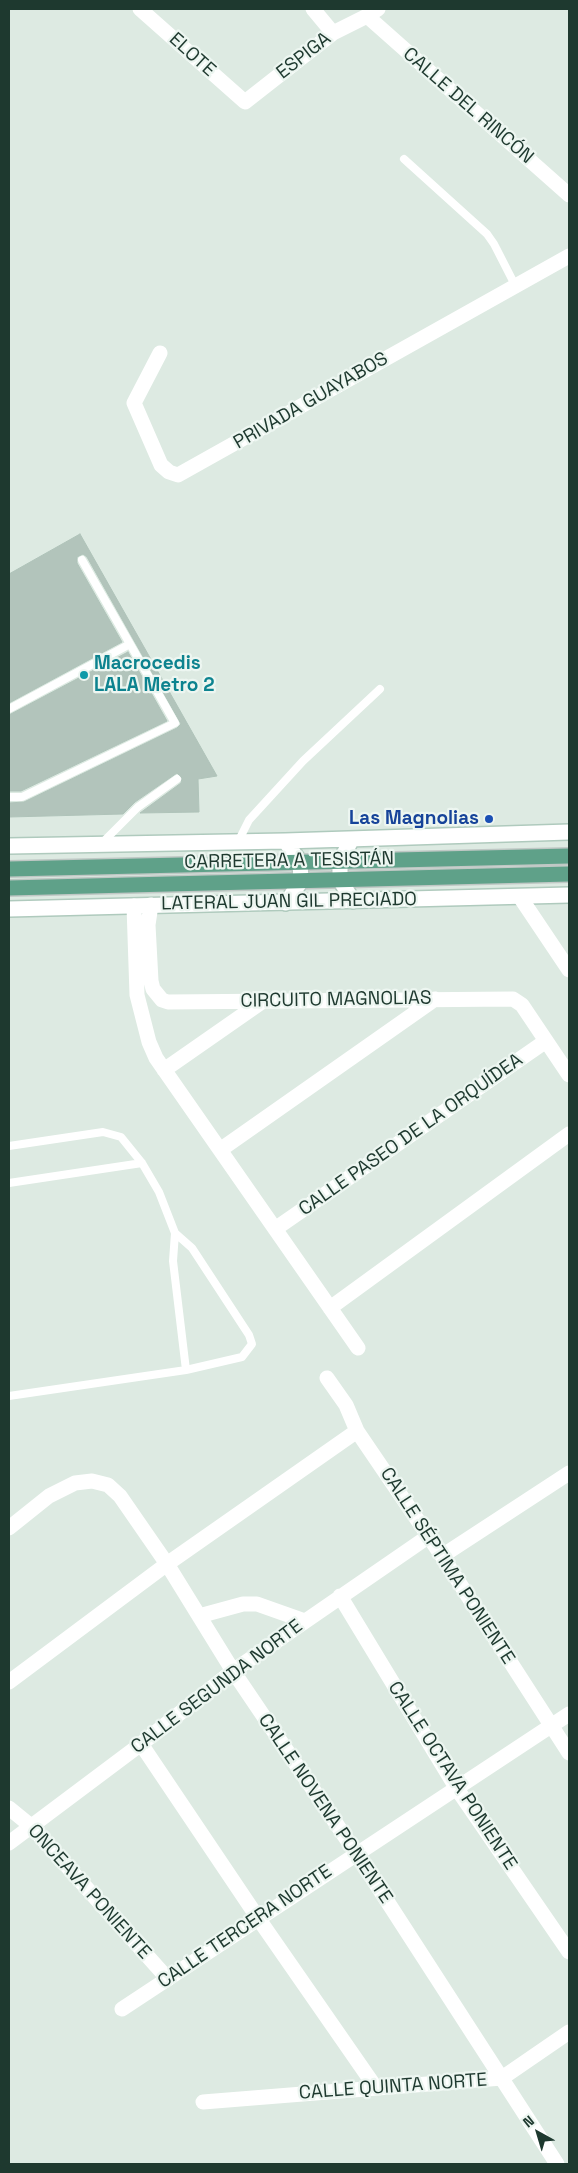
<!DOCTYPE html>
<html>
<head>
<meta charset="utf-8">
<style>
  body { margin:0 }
  #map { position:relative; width:578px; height:2173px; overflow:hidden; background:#ddeae2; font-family:"Space Grotesk",sans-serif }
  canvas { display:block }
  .frame { position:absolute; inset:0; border:10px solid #1e392f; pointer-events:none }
  .north { position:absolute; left:513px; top:2108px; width:50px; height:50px; -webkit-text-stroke:4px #edf6f1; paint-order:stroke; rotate:321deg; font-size:14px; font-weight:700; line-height:20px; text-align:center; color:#1e392f }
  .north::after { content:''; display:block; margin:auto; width:18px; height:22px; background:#1e392f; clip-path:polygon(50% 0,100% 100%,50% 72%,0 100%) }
</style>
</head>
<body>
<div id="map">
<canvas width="578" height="2173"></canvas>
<div class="frame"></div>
<div class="north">N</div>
</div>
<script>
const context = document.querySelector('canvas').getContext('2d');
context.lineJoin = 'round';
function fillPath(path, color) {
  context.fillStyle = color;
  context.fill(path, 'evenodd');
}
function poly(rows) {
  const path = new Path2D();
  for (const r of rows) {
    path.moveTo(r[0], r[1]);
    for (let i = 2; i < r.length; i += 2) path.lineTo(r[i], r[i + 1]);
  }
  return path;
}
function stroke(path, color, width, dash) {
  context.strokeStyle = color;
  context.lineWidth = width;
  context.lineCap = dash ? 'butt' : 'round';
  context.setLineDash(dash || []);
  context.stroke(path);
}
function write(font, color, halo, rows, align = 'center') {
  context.font = font + ' "Space Grotesk",sans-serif';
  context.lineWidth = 4.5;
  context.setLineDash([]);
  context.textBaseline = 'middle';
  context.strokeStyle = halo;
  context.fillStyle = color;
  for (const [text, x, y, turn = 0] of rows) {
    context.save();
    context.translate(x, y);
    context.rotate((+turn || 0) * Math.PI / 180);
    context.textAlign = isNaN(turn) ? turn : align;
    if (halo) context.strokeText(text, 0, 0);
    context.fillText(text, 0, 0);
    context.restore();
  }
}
const building = poly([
  [80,534,217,776,198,779,199,812,140,813,181,783,182,778,177,773,135,802,123,814,9,817,9,803,24,802,177,728,181,724,87,557,83,554,77,557,77,563,122,642,9,703,9,574,80,534],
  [128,652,167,721,21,791,9,791,9,715,128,652]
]);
const service = poly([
  [404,159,487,234,494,244,515,285],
  [82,560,130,644],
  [9,709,130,644,175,723,22,797,9,797],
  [103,842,138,807,177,779],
  [238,842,249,820,303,761,380,689],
  [9,1146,103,1132,121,1137,142,1163,159,1192,175,1233,173,1261,186,1370],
  [9,1183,142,1163],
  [9,1396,186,1370,242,1357,252,1344,249,1335,192,1248,175,1233]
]);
const minor = poly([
  [140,9,245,102,333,33,367,16,378,9],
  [313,9,333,33],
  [367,16,569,195],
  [160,353,134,403,161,465,169,472,178,475,569,256],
  [520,897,569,970],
  [151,905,148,925,151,981,153,989,162,1000,168,1002,513,999,522,1005,569,1075],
  [134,906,137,995,149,1042,156,1058,358,1348],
  [164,1070,263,1001],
  [220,1150,435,999],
  [275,1229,546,1041],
  [330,1308,569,1134],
  [327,1378,346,1405,357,1431,442,1556,569,1753],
  [9,1528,49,1496,75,1483,92,1481,108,1485,120,1496,167,1564,233,1671,356,1853,557,2164],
  [442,1556,569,1473],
  [340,1596,457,1789,569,1952],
  [199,1616,243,1604,257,1604,305,1621],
  [9,1682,167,1564,357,1431],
  [141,1744,258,1918,376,2088],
  [9,1808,31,1826,168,1979],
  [9,1843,141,1744,233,1671,429,1536],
  [122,2009,569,1714],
  [203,2102,502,2078,569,2032]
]);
const secondary = poly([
  [352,839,340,861,340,880,353,901],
  [285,841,300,862,301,881,286,903],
  [9,846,285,841,569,832],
  [9,909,569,895]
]);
const primary = poly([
  [9,869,569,856],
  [9,888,569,874]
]);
const markers = [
  [84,675,5,"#0f9aa8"],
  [489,819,5,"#1a4fb4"]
];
const streetNames = [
  ["ELOTE",192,55,42],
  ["ESPIGA",304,56,-38],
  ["CALLE DEL RINCÓN",468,106,41],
  ["PRIVADA GUAYABOS",311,401,-30],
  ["CARRETERA A TESISTÁN",289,861,-1],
  ["LATERAL JUAN GIL PRECIADO",289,902,-1],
  ["CIRCUITO MAGNOLIAS",336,1000,-1],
  ["CALLE PASEO DE LA ORQUÍDEA",411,1135,-35],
  ["CALLE SÉPTIMA PONIENTE",447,1566,57],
  ["CALLE SEGUNDA NORTE",217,1687,-37],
  ["CALLE OCTAVA PONIENTE",452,1776,57],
  ["CALLE NOVENA PONIENTE",325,1809,56],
  ["ONCEAVA PONIENTE",89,1892,48],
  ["CALLE TERCERA NORTE",245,1927,-34],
  ["CALLE QUINTA NORTE",393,2087,-4]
];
const cultureNames = [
  ["Macrocedis",94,664],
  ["LALA Metro 2",94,686]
];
const transitNames = [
  ["Las Magnolias",479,819]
];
fillPath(building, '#b2c4bb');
stroke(building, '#afc3b9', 1);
stroke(secondary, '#afcabd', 18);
stroke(primary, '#c0c8c5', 18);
stroke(service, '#fff', 8);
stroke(minor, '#fff', 15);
stroke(secondary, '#fff', 15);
stroke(primary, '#5fa189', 15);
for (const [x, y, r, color] of markers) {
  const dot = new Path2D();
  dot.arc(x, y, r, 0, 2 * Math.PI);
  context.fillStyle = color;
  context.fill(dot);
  stroke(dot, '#edf6f1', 2);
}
write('19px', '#1e392f', '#edf6f1', streetNames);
write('bold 19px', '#0d838f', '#edf6f1', cultureNames, 'left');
write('bold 19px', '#164399', '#edf6f1', transitNames, 'right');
</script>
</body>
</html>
